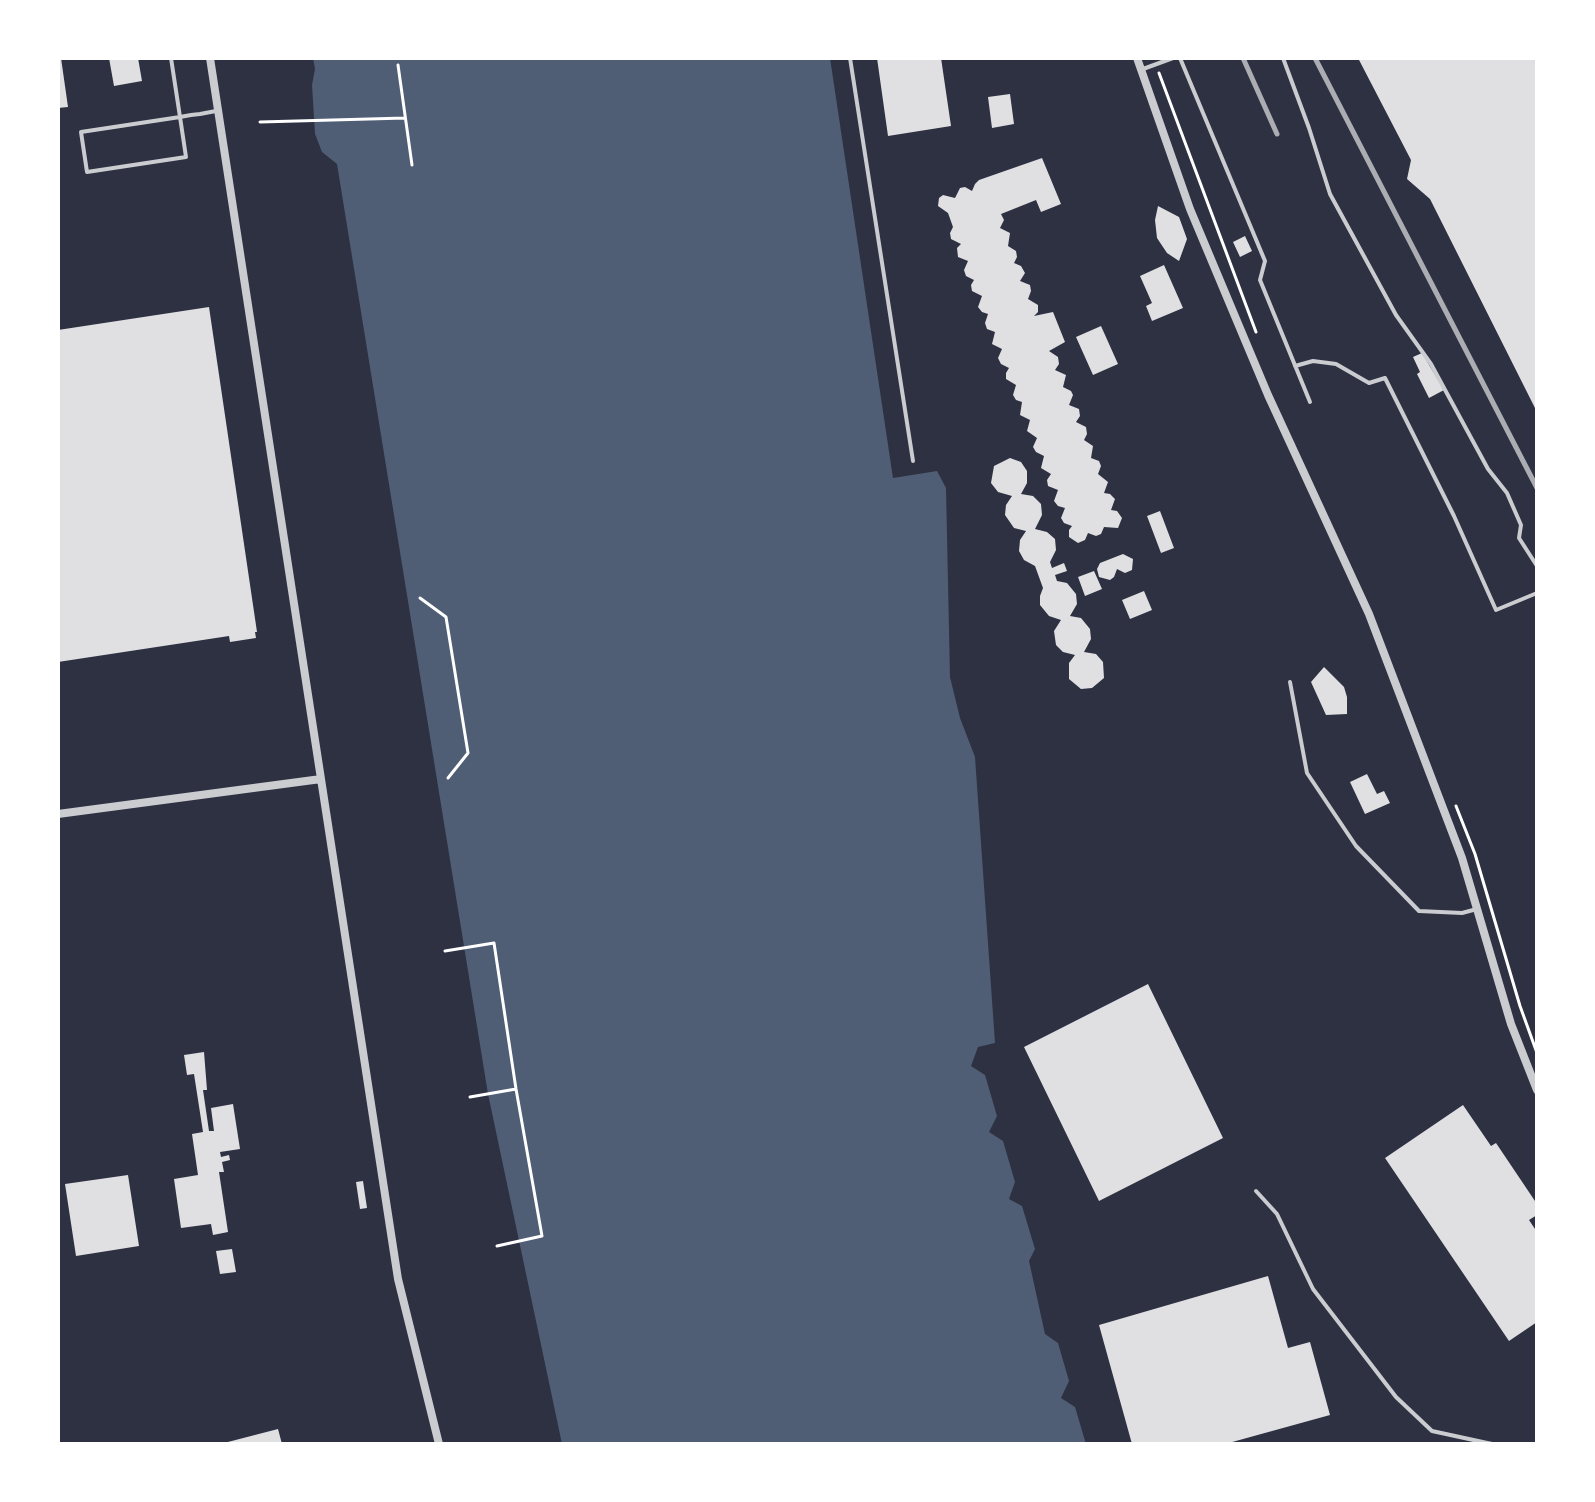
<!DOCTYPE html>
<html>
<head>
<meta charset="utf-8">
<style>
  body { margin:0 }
  #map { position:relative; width:1595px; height:1502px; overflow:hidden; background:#2d3142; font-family:Figtree,sans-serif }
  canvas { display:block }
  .frame { position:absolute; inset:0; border:60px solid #fff; pointer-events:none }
</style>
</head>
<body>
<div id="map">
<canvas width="1595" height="1502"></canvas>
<div class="frame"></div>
</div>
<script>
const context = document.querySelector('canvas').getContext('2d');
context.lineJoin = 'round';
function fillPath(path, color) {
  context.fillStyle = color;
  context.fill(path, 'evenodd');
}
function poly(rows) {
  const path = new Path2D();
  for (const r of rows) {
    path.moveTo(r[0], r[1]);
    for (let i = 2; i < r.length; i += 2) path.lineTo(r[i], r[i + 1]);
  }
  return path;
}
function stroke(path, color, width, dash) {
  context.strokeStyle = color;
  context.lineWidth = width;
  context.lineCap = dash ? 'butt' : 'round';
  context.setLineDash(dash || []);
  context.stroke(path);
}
const water = poly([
  [313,58,830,58,893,478,937,471,946,488,950,677,960,718,975,757,995,1043,978,1047,971,1066,985,1075,997,1116,989,1132,1003,1141,1015,1182,1009,1199,1022,1206,1035,1249,1029,1261,1045,1334,1058,1343,1069,1381,1061,1398,1075,1407,1086,1444,562,1444,488,1094,337,164,322,152,315,134,312,85,315,69]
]);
const building = poly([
  [58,58,61,58,68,107,58,108],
  [109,58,138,58,142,81,114,86],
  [877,58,941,58,951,126,888,136],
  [1358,58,1537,58,1537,412,1430,199,1407,179,1411,160],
  [1010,94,1014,124,992,128,988,97],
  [1042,158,1061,204,1041,212,1036,200,1001,214,1004,220,1000,228,1010,233,1008,246,1016,251,1017,257,1014,263,1021,266,1025,273,1020,281,1030,285,1031,291,1028,299,1038,305,1038,312,1034,316,1053,312,1065,342,1049,351,1058,357,1059,364,1055,370,1066,375,1063,387,1071,391,1073,395,1069,405,1079,409,1080,416,1076,422,1086,427,1087,434,1084,440,1093,446,1091,458,1099,461,1101,466,1098,474,1108,482,1104,493,1110,494,1115,499,1111,510,1117,511,1122,518,1118,528,1104,527,1101,534,1096,536,1088,533,1085,540,1078,543,1069,537,1069,530,1072,526,1064,523,1061,518,1065,508,1058,506,1054,501,1058,490,1048,486,1047,480,1051,474,1041,468,1044,456,1036,452,1033,447,1037,438,1027,431,1030,420,1020,415,1022,402,1016,400,1013,395,1016,385,1006,379,1006,373,1009,368,1001,364,998,358,1002,349,992,344,995,332,987,329,985,323,988,314,982,312,978,307,982,296,972,291,971,285,974,280,966,276,964,270,968,261,958,257,957,248,961,244,951,239,950,233,953,227,948,213,938,206,939,198,943,195,955,198,960,188,965,187,972,191,975,184,979,180],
  [1158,206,1179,217,1187,239,1179,261,1167,253,1157,238,1155,220],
  [1245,236,1252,251,1240,257,1233,242],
  [1164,265,1183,308,1152,321,1146,306,1152,303,1140,276],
  [209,307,257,632,255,632,256,638,230,642,229,636,58,662,58,330],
  [1101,326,1118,364,1093,375,1076,337],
  [1422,353,1444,390,1429,398,1417,374,1420,372,1413,357],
  [1010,458,1021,462,1027,471,1027,483,1021,494,1033,496,1041,504,1042,515,1035,529,1047,532,1055,539,1056,550,1050,562,1052,568,1064,563,1067,571,1055,575,1057,581,1067,583,1076,594,1077,604,1070,616,1081,618,1090,629,1091,639,1084,652,1096,654,1103,662,1104,678,1092,688,1081,689,1069,679,1069,663,1075,655,1063,652,1056,645,1054,631,1061,620,1049,616,1040,605,1040,596,1043,588,1035,566,1024,560,1019,551,1020,540,1026,531,1014,528,1005,515,1006,505,1012,496,998,492,991,483,994,466],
  [1160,511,1174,548,1161,553,1147,516],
  [1123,554,1133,559,1132,570,1125,573,1117,569,1114,577,1110,580,1099,577,1097,569,1100,563],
  [1094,571,1102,589,1085,596,1078,577],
  [1144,591,1152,610,1130,619,1122,600],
  [1324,667,1344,687,1347,697,1347,714,1326,715,1311,682],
  [1367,774,1377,794,1384,791,1390,803,1365,814,1350,782],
  [1148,984,1223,1138,1099,1201,1024,1047],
  [204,1052,207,1090,203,1090,209,1131,214,1131,211,1108,233,1104,240,1149,220,1152,221,1157,229,1155,230,1160,222,1162,224,1172,219,1172,228,1232,213,1235,211,1224,181,1228,174,1179,198,1175,192,1134,203,1132,194,1074,187,1075,184,1055],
  [1463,1105,1491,1146,1496,1143,1537,1204,1537,1215,1529,1220,1537,1232,1537,1322,1509,1341,1385,1158],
  [128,1175,139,1246,76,1256,65,1184],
  [363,1181,367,1208,360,1209,356,1182],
  [232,1249,236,1272,220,1274,216,1251],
  [1268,1276,1288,1348,1310,1342,1330,1415,1225,1444,1132,1444,1099,1325],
  [278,1429,282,1444,224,1444,224,1443]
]);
const path = poly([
  [398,65,412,165],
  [1159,73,1256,332],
  [260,122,405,118],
  [420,598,446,617,468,753,448,778],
  [1456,806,1475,854,1520,1006,1537,1053],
  [445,951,494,943,516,1089,542,1236,497,1246],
  [470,1097,516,1089]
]);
const service = poly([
  [171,58,180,117,186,157,87,172,81,132,180,117,191,115,200,114,216,111],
  [850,58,913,461],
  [1180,58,1265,261,1260,280,1310,402],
  [1283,58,1309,128,1330,194,1396,315,1431,364,1488,469,1507,493,1521,525,1519,538,1537,566],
  [1143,69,1173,58],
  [1295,366,1313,361,1336,364,1369,383,1385,378,1454,516,1496,610,1537,593],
  [1290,682,1307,773,1356,846,1419,911,1462,913,1477,909],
  [1256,1191,1277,1214,1313,1289,1396,1397,1432,1431,1492,1444]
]);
const minor = poly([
  [210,58,398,1279,439,1444],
  [1137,58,1190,209,1268,395,1369,614,1462,858,1511,1024,1537,1090],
  [58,814,321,779]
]);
const rail = poly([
  [1243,58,1277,134],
  [1315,58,1537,488]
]);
fillPath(water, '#4f5d75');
fillPath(building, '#e0e0e3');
stroke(path, '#fff', 3);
stroke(service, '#caccd0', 4);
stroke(minor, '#caccd0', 8);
stroke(rail, '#abadb3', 5);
</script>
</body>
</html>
